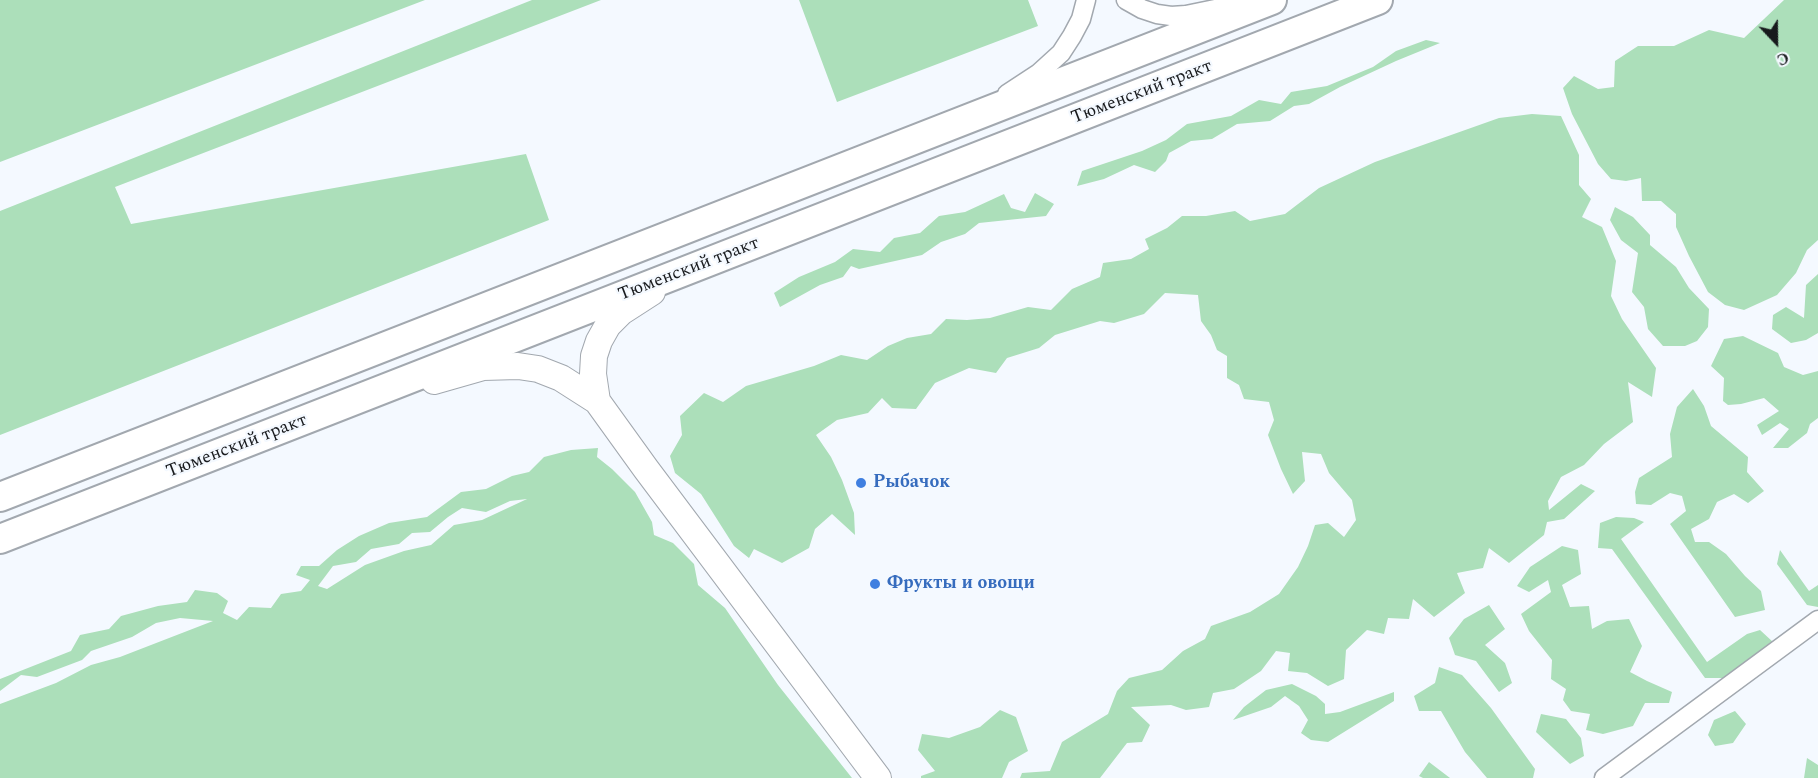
<!DOCTYPE html>
<html>
<head>
<meta charset="utf-8">
<style>
  body { margin:0 }
  #map { position:relative; width:1818px; height:778px; overflow:hidden; background:#f4f9ff; font-family:Spectral,serif }
  canvas { display:block }
  .north { position:absolute; left:1746px; top:12px; width:60px; height:60px; -webkit-text-stroke:4px #f4f9ff; paint-order:stroke; rotate:158deg; font-size:16px; font-weight:700; line-height:24px; text-align:center; color:#181a1d }
  .north::after { content:''; display:block; margin:auto; width:21px; height:27px; background:#181a1d; clip-path:polygon(50% 0,100% 100%,50% 72%,0 100%) }
</style>
</head>
<body>
<div id="map">
<canvas width="1818" height="778"></canvas>
<div class="north">С</div>
</div>
<script>
const context = document.querySelector('canvas').getContext('2d');
context.lineJoin = 'round';
function fillPath(path, color) {
  context.fillStyle = color;
  context.fill(path, 'evenodd');
}
function poly(rows) {
  const path = new Path2D();
  for (const r of rows) {
    path.moveTo(r[0], r[1]);
    for (let i = 2; i < r.length; i += 2) path.lineTo(r[i], r[i + 1]);
  }
  return path;
}
function stroke(path, color, width, dash) {
  context.strokeStyle = color;
  context.lineWidth = width;
  context.lineCap = dash ? 'butt' : 'round';
  context.setLineDash(dash || []);
  context.stroke(path);
}
function write(font, color, halo, rows, align = 'center') {
  context.font = font + ' Spectral,serif';
  context.lineWidth = 4.5;
  context.setLineDash([]);
  context.textBaseline = 'middle';
  context.strokeStyle = halo;
  context.fillStyle = color;
  for (const [text, x, y, turn = 0] of rows) {
    context.save();
    context.translate(x, y);
    context.rotate((+turn || 0) * Math.PI / 180);
    context.textAlign = isNaN(turn) ? turn : align;
    if (halo) context.strokeText(text, 0, 0);
    context.fillText(text, 0, 0);
    context.restore();
  }
}
const green = poly([
  [0,0,425,0,0,162],
  [532,0,601,0,115,187,131,224,526,154,549,220,0,435,0,211],
  [799,0,1028,0,1038,26,837,102],
  [1784,0,1818,0,1818,240,1807,250,1796,273,1777,295,1744,310,1725,305,1708,292,1689,256,1676,227,1676,214,1661,201,1642,201,1641,178,1626,181,1611,179,1598,164,1572,114,1563,88,1574,76,1598,89,1614,87,1615,61,1638,46,1674,46,1709,30,1744,38],
  [1426,40,1440,43,1396,61,1340,87,1309,104,1294,106,1270,121,1237,124,1212,139,1191,141,1169,153,1166,161,1155,172,1134,165,1104,179,1077,186,1082,171,1142,151,1166,140,1187,124,1231,116,1259,100,1281,104,1291,92,1327,86,1373,67,1396,51],
  [1532,114,1561,116,1579,155,1579,185,1591,199,1582,217,1602,227,1616,261,1611,296,1622,319,1656,368,1652,397,1628,382,1633,422,1604,444,1584,465,1561,477,1548,501,1549,510,1581,484,1595,491,1564,519,1547,522,1544,535,1509,563,1489,548,1483,568,1457,573,1465,593,1434,617,1413,599,1409,619,1388,618,1384,634,1367,630,1346,650,1344,679,1328,686,1307,673,1288,671,1290,653,1276,651,1261,671,1234,689,1213,693,1209,707,1186,710,1171,705,1131,707,1150,725,1142,742,1127,743,1100,778,1020,778,1022,773,1050,771,1062,742,1108,714,1117,691,1129,678,1162,670,1183,651,1205,639,1211,626,1250,612,1279,594,1298,567,1308,546,1315,525,1328,523,1344,537,1356,520,1352,500,1329,473,1321,454,1302,452,1305,481,1293,494,1281,469,1268,435,1274,420,1269,402,1244,399,1239,385,1227,378,1227,356,1217,350,1211,335,1201,321,1198,295,1165,293,1144,314,1114,323,1100,321,1055,335,1039,348,1007,358,996,373,969,368,935,383,916,409,892,408,882,398,868,413,837,420,816,435,831,457,842,480,854,513,855,535,832,514,815,529,809,548,782,563,754,549,749,558,734,546,701,494,675,473,670,456,682,435,680,416,704,393,723,402,746,386,814,366,841,355,867,360,888,346,907,338,931,334,946,319,967,320,990,318,1028,307,1051,310,1072,289,1100,277,1103,263,1131,259,1149,249,1145,239,1167,228,1182,216,1206,216,1235,211,1250,221,1285,214,1319,188,1375,162,1499,118],
  [1035,193,1054,204,1046,216,979,223,965,234,941,242,922,255,859,269,851,266,843,277,820,285,780,307,774,293,799,277,835,262,853,249,880,252,894,238,920,233,939,216,965,212,1004,194,1011,208,1025,212],
  [1615,207,1633,217,1650,235,1650,245,1676,267,1689,288,1709,309,1708,327,1697,341,1685,346,1663,346,1648,329,1644,307,1632,292,1638,253,1621,240,1610,220],
  [1818,274,1818,333,1806,340,1791,343,1772,329,1773,315,1786,307,1804,318,1806,285],
  [1743,336,1778,353,1784,367,1803,375,1818,371,1818,418,1810,424,1807,433,1788,448,1773,448,1789,429,1780,423,1762,435,1757,425,1779,411,1764,398,1741,404,1728,405,1723,401,1724,378,1711,366,1724,339],
  [1693,389,1704,406,1711,426,1748,457,1747,472,1764,491,1748,503,1734,494,1717,502,1709,519,1691,529,1695,542,1709,542,1726,554,1745,576,1761,591,1765,610,1735,617,1670,524,1686,511,1682,496,1670,493,1651,505,1636,504,1635,492,1639,478,1672,457,1670,434,1677,407],
  [598,448,597,457,612,469,635,492,652,522,654,535,673,543,694,564,698,585,725,608,778,685,852,778,0,778,0,704,56,683,91,665,120,657,213,621,180,618,156,623,132,637,91,651,82,660,37,677,21,675,0,691,0,679,71,651,80,635,109,629,121,616,158,606,187,602,195,590,217,593,228,601,223,613,237,620,249,607,271,608,281,594,301,591,310,580,296,575,301,566,319,566,337,550,359,536,389,523,427,517,461,492,486,489,512,476,529,472,544,457,571,450],
  [527,499,482,520,454,525,431,545,404,551,365,565,327,589,318,586,333,566,356,562,371,549,399,544,412,533,430,532,448,517,462,508,486,512,510,501],
  [1616,517,1634,518,1644,522,1621,539,1707,662,1747,634,1760,630,1773,642,1752,661,1727,678,1705,678,1612,549,1598,548,1600,523],
  [1562,546,1578,550,1581,574,1562,585,1570,607,1589,606,1592,629,1607,621,1629,619,1642,646,1630,672,1647,681,1672,692,1669,703,1645,703,1633,726,1603,734,1586,730,1590,714,1571,711,1563,700,1566,689,1551,679,1552,660,1529,631,1521,614,1551,592,1548,580,1529,592,1517,586,1530,567],
  [1780,550,1809,591,1818,585,1818,607,1807,605,1777,564],
  [1489,605,1505,629,1485,645,1505,663,1512,683,1499,692,1476,661,1455,655,1449,638,1464,619],
  [1439,667,1462,675,1491,708,1535,769,1533,778,1487,778,1465,752,1441,711,1419,711,1414,696,1435,683],
  [1292,684,1316,696,1325,704,1325,714,1340,712,1394,692,1394,701,1328,742,1311,740,1301,733,1308,720,1299,706,1285,696,1271,707,1233,720,1244,707,1266,690],
  [1000,710,1016,717,1028,751,1009,762,1002,778,921,778,921,776,935,771,918,750,922,734,949,738,980,727],
  [1735,711,1746,724,1733,743,1715,746,1708,735,1714,720],
  [1541,714,1566,719,1581,738,1584,756,1570,764,1536,732],
  [1807,758,1818,765,1818,778,1804,778],
  [1429,762,1450,778,1423,778,1419,776]
]);
const street = poly([
  [1126,0,1142,9,1157,14,1171,16,1186,15,1230,6],
  [1007,94,1039,73,1061,53,1072,36,1081,19,1086,0],
  [1604,778,1818,620]
]);
const secondary = poly([
  [434,381,483,367,518,366,538,369,561,378,597,401,646,469,878,778],
  [597,401,593,374,594,356,599,341,608,325,621,312,652,292]
]);
const primary = poly([
  [0,497,1272,0],
  [0,539,1378,0]
]);
const markers = [
  [861,483,6,"#3f7fe0"],
  [875,584,6,"#3f7fe0"]
];
const streetNames = [
  ["Тюменский тракт",1142,93,-21],
  ["Тюменский тракт",689,270,-21],
  ["Тюменский тракт",237,447,-21]
];
const shopNames = [
  ["Рыбачок",873,483],
  ["Фрукты и овощи",887,584]
];
fillPath(green, '#acdfba');
stroke(street, '#a2a8af', 21);
stroke(secondary, '#a2a8af', 28);
stroke(primary, '#a2a8af', 32);
stroke(street, '#fff', 18);
stroke(secondary, '#fff', 26);
stroke(primary, '#fff', 28);
for (const [x, y, r, color] of markers) {
  const dot = new Path2D();
  dot.arc(x, y, r, 0, 2 * Math.PI);
  context.fillStyle = color;
  context.fill(dot);
  stroke(dot, '#f4f9ff', 2);
}
write('18px', '#181a1d', '#f4f9ff', streetNames);
write('bold 18px', '#366cbe', '#f4f9ff', shopNames, 'left');
</script>
</body>
</html>
